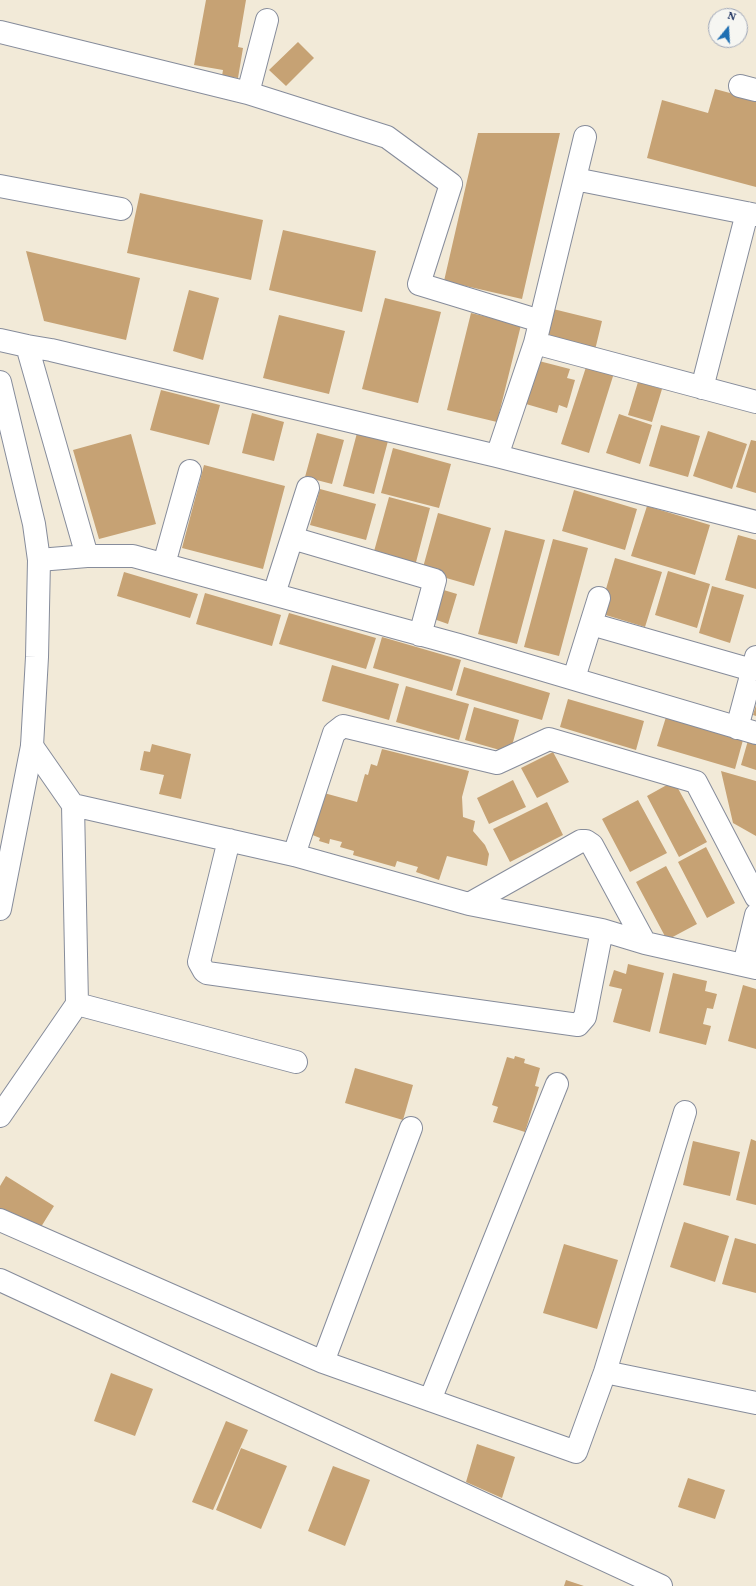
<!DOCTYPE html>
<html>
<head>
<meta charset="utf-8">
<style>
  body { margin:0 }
  #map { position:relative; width:756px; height:1586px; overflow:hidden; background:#f2ead8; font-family:Vollkorn,serif }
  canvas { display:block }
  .north { position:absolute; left:708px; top:8px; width:40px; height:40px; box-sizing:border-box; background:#f6f6f2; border:1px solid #9ea6b7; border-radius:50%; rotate:18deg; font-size:11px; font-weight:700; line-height:16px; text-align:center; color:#1b2f5e }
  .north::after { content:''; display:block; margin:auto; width:14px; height:18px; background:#1f6fb2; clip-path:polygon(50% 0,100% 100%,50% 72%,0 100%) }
</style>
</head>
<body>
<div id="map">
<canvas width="756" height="1586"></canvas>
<div class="north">N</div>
</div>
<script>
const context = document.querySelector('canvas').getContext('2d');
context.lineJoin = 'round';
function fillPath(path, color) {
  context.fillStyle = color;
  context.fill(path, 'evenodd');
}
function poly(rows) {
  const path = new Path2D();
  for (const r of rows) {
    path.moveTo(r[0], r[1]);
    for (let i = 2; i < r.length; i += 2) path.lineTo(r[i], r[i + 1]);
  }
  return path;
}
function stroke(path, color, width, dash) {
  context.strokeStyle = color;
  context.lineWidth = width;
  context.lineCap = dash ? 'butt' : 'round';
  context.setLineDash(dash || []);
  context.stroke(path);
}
const building = poly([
  [206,0,246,0,238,47,243,48,238,78,222,76,223,70,194,65],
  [298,42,314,58,286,86,269,70],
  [715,89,756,100,756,187,647,158,662,100,708,113],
  [478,133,560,133,522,299,444,281],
  [140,193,263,220,251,280,127,253],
  [283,230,376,251,362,312,269,290],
  [26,251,140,278,126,340,44,321],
  [189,290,219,298,203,360,173,351],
  [385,298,441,312,418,403,362,389],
  [549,308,602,321,595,350,542,336],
  [471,313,521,325,497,422,447,410],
  [279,315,345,331,329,394,263,378],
  [539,361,570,369,567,378,575,380,567,408,559,405,557,413,526,404],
  [587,364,614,373,589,453,561,444],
  [638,382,662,389,652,422,628,415],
  [161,390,220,405,209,445,150,430],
  [252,413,284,422,274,461,242,453],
  [619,414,652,425,640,464,606,453],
  [661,425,700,436,688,477,649,466],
  [708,431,747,444,732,489,693,476],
  [317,433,344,440,332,484,305,477],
  [357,433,388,441,374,494,343,486],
  [131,434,156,524,99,539,73,450],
  [751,440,756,441,756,493,736,487],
  [393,448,451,464,439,508,381,493],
  [204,465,285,486,263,569,182,548],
  [320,489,376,504,366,540,310,525],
  [574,490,637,509,625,550,562,531],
  [389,497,430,508,415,566,373,555],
  [647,506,710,525,695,575,631,556],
  [438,513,491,528,474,586,422,571],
  [505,530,545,540,517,644,478,634],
  [738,535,756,540,756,589,725,580],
  [553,539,588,548,559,656,524,647],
  [615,558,662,572,645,627,599,613],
  [668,571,710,584,697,628,655,615],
  [124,572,198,594,190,618,117,596],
  [712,586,744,595,730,643,699,633],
  [437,588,457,594,448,624,428,617],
  [205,593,281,615,272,646,196,624],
  [289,613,376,638,366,669,279,644],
  [382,637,461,660,452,691,373,668],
  [332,665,399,684,389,720,322,701],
  [464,667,550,693,542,720,456,695],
  [406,686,469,704,459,740,396,722],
  [568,699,644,721,636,750,560,727],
  [756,705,756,716,753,715],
  [474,707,519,720,510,753,465,740],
  [666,717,743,740,735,769,657,746],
  [749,737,756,739,756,770,741,765],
  [152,744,191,754,181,799,159,794,164,775,140,770,144,751,150,752],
  [382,749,469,771,462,797,463,817,475,821,473,831,485,845,489,854,487,866,447,856,439,880,416,872,418,867,397,861,395,867,353,855,354,851,340,847,342,842,330,839,329,844,319,841,320,838,310,834,324,793,357,802,365,774,368,775,371,764,377,766],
  [553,752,569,782,537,798,521,768],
  [721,771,756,781,756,836,733,823],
  [513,780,526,807,489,824,477,798],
  [674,781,707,842,679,857,647,796],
  [638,800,667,853,630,872,602,819],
  [547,802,563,835,510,862,493,829],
  [706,847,735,903,707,918,678,862],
  [666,866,697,924,667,940,636,882],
  [628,964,664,973,650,1032,613,1022,622,989,609,986,614,970,626,974],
  [673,973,707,981,705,991,717,994,713,1009,707,1008,703,1024,711,1026,706,1045,659,1033],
  [743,985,756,989,756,1049,728,1041],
  [515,1056,525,1059,524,1063,540,1068,535,1086,539,1087,525,1132,493,1122,498,1107,492,1105,507,1057,514,1059],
  [355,1068,413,1085,403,1120,345,1103],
  [751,1139,756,1141,756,1205,736,1200],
  [693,1141,740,1152,730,1196,683,1185],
  [6,1176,54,1206,36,1235,0,1212,0,1186],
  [684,1222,729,1236,715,1282,670,1267],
  [735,1238,756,1244,756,1293,722,1284],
  [564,1244,618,1260,597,1329,543,1313],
  [111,1373,153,1389,135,1436,94,1421],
  [226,1421,248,1430,213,1510,192,1502],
  [477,1444,515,1457,502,1498,466,1482],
  [241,1448,287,1466,261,1529,216,1510],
  [333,1466,370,1480,345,1546,308,1531],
  [688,1478,725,1490,715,1519,678,1507],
  [566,1580,584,1586,564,1586]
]);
const minor = poly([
  [0,32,248,93,387,137,451,184,419,284,540,321],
  [740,86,756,90],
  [248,93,267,20],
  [575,179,756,215],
  [0,186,121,209],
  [0,340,27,346,51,350,497,456,756,522],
  [535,343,756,402],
  [27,346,87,556],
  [702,388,747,213],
  [497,456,535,343,585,137],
  [292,538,435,580,420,635],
  [39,560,87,556,133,556,459,645,756,733],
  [164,564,190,471],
  [274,594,308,488],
  [591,624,752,670],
  [574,678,599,598],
  [737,728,756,657],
  [73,805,294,855,469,904,602,930,645,943,756,968],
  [229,840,199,962,204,971,207,973,578,1025,585,1017,602,930],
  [294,855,334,733,343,726,497,763,549,739,696,782,756,897],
  [469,904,581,841,586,841,592,845,645,943],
  [744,965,756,915],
  [77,1004,296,1062],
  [0,1116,77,1004,73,805,32,746],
  [0,1220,323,1362,576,1452,605,1372,685,1112],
  [0,1280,661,1586],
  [323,1362,411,1128],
  [605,1372,756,1403],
  [430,1400,557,1084]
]);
const tertiary = poly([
  [0,382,34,524,39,560,37,657,32,746,0,909]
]);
fillPath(building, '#c6a274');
stroke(minor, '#868c9b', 24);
stroke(tertiary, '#868c9b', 24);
stroke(minor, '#fff', 22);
stroke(tertiary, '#fff', 22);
</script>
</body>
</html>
